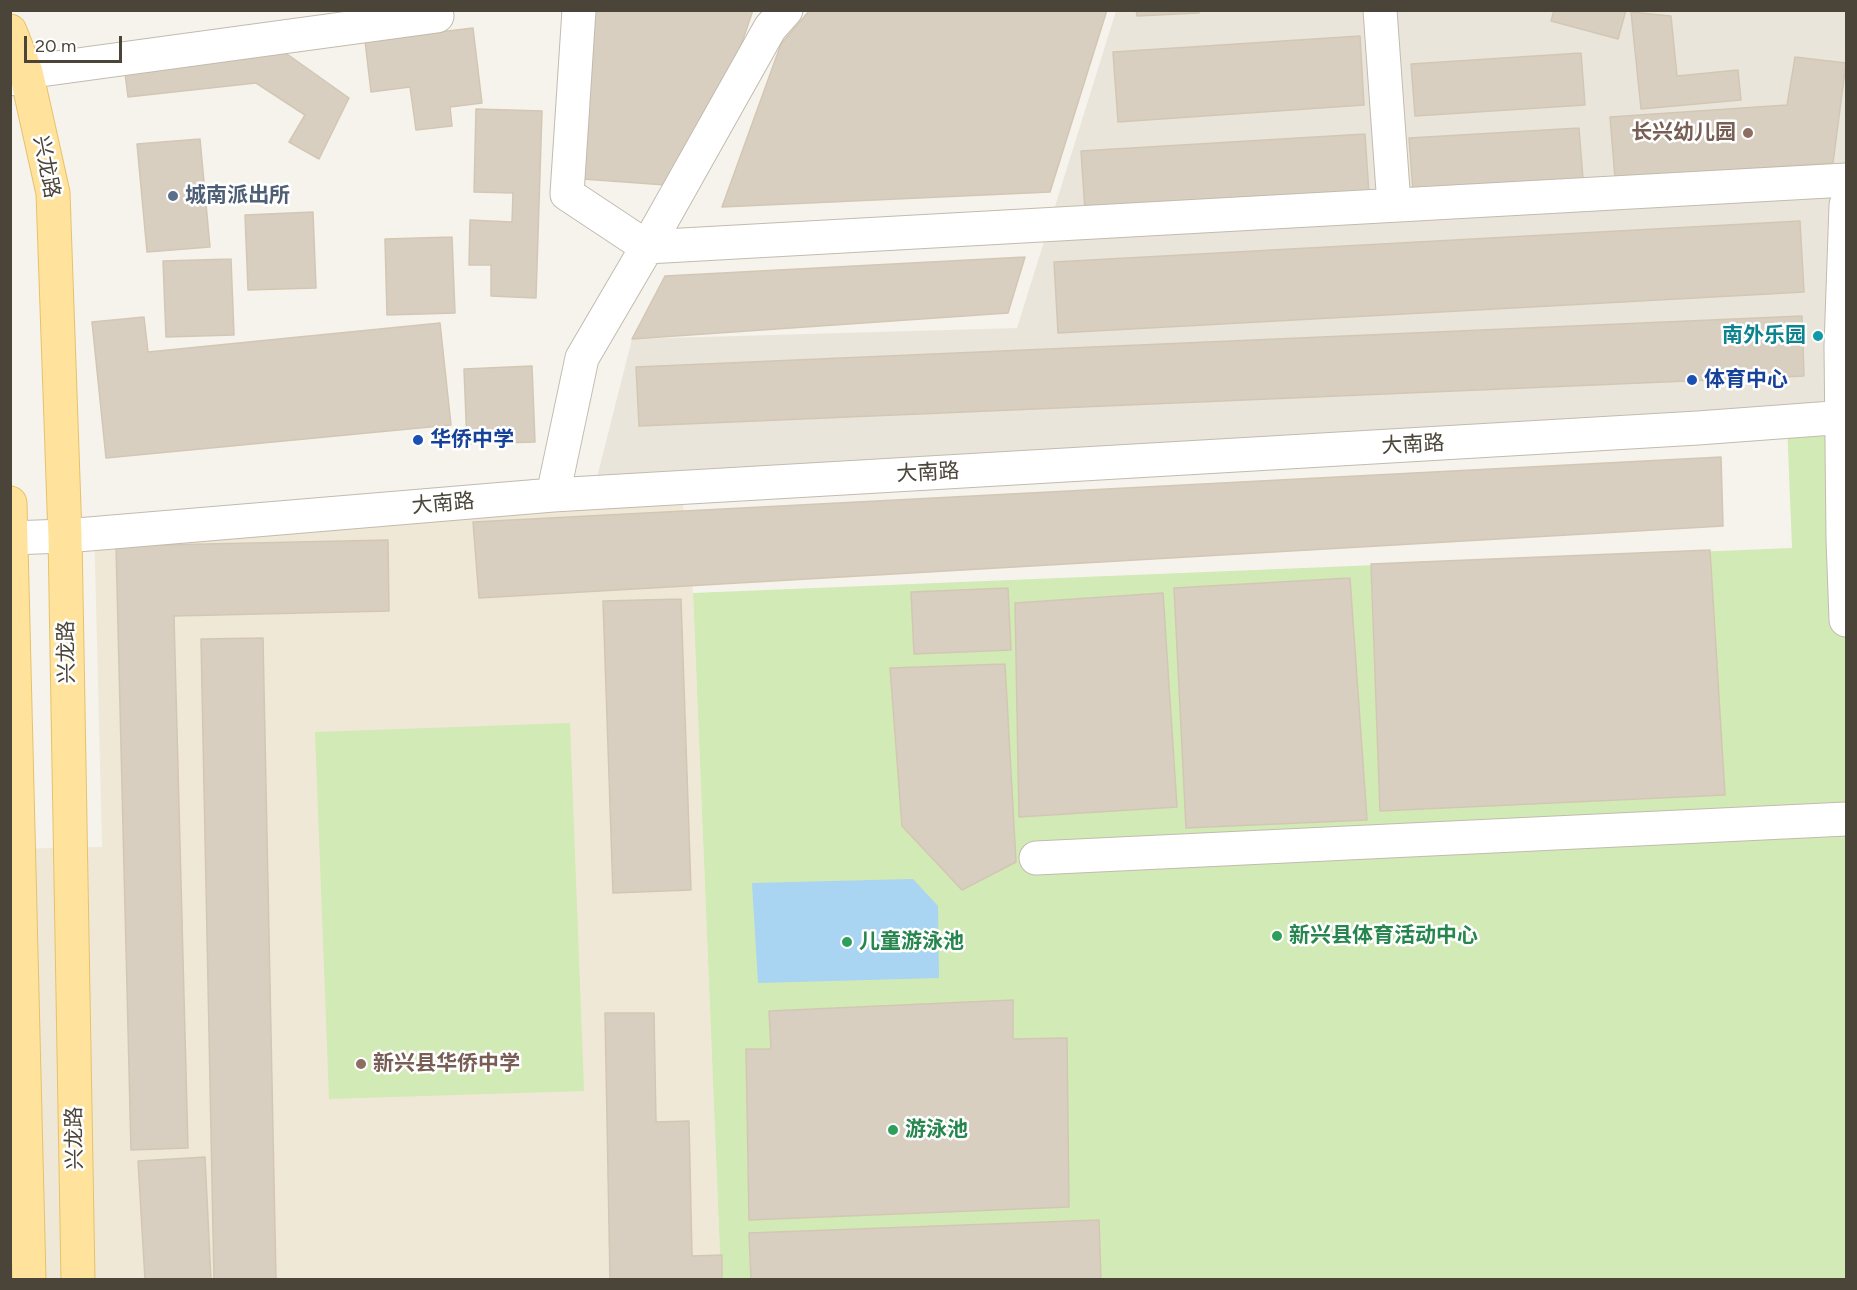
<!DOCTYPE html>
<html>
<head>
<meta charset="utf-8">
<style>
  body { margin:0 }
  #map { position:relative; width:1857px; height:1290px; overflow:hidden; background:#f6f3ec; font-family:Figtree,sans-serif }
  canvas { display:block }
  .frame { position:absolute; inset:0; border:12px solid #4b4439; pointer-events:none }
  .scale { position:absolute; left:24px; top:36px; width:98px; height:27px; box-sizing:border-box; border:3px solid #4b4439; border-top:0; padding-left:8px; font-size:18px; line-height:21px; white-space:nowrap; color:#4b4439; -webkit-text-stroke:4px #fff; paint-order:stroke }
</style>
</head>
<body>
<div id="map">
<canvas width="1857" height="1290"></canvas>
<div class="frame"></div>
<div class="scale">20 m</div>
</div>
<script>
const context = document.querySelector('canvas').getContext('2d');
context.lineJoin = 'round';
function fillPath(path, color) {
  context.fillStyle = color;
  context.fill(path, 'evenodd');
}
function poly(rows) {
  const path = new Path2D();
  for (const r of rows) {
    path.moveTo(r[0], r[1]);
    for (let i = 2; i < r.length; i += 2) path.lineTo(r[i], r[i + 1]);
  }
  return path;
}
function stroke(path, color, width, dash) {
  context.strokeStyle = color;
  context.lineWidth = width;
  context.lineCap = dash ? 'butt' : 'round';
  context.setLineDash(dash || []);
  context.stroke(path);
}
function write(font, color, halo, rows, align = 'center') {
  context.font = font + ' Figtree,"Noto Sans SC",sans-serif';
  context.lineWidth = 5;
  context.setLineDash([]);
  context.textBaseline = 'middle';
  context.strokeStyle = halo;
  context.fillStyle = color;
  for (const [text, x, y, turn = 0] of rows) {
    context.save();
    context.translate(x, y);
    context.rotate((+turn || 0) * Math.PI / 180);
    context.textAlign = isNaN(turn) ? turn : align;
    if (halo) context.strokeText(text, 0, 0);
    context.fillText(text, 0, 0);
    context.restore();
  }
}
const residential = poly([
  [1116,11,1846,11,1846,417,593,493,632,339,1017,328]
]);
const education = poly([
  [681,487,693,593,721,1279,11,1279,10,849,102,847,94,521]
]);
const green = poly([
  [1842,418,1846,539,1846,1279,721,1279,693,593,1792,548,1787,423],
  [570,723,584,1091,329,1099,315,732]
]);
const water = poly([
  [913,879,938,906,939,978,758,983,752,883]
]);
const building = poly([
  [583,10,753,10,693,187,569,178,583,10],
  [810,10,1107,10,1050,192,722,207,781,44,810,10],
  [1136,10,1199,10,1199,13,1137,16,1136,10],
  [1554,10,1626,10,1618,39,1551,21,1554,10],
  [1631,12,1671,16,1677,76,1738,70,1741,100,1641,109,1631,12],
  [473,28,482,103,450,107,452,126,416,130,410,87,371,92,365,41,473,28],
  [1360,36,1364,105,1118,122,1113,52,1360,36],
  [263,37,349,98,319,159,289,142,305,115,256,83,128,97,123,57,263,37],
  [1581,53,1585,105,1415,116,1411,64,1581,53],
  [1795,57,1846,63,1833,163,1615,178,1610,117,1787,105,1795,57],
  [476,109,542,111,536,298,491,296,491,265,469,265,470,220,512,222,513,193,474,192,476,109],
  [1579,128,1583,179,1413,190,1409,138,1579,128],
  [1365,134,1369,194,1085,211,1081,151,1365,134],
  [200,139,210,247,147,252,137,144,200,139],
  [313,212,316,288,248,290,245,215,313,212],
  [1800,221,1804,292,1058,333,1054,262,1800,221],
  [452,237,455,313,387,315,385,239,452,237],
  [1025,257,1008,313,632,339,665,276,1025,257],
  [231,259,234,335,166,337,163,261,231,259],
  [1802,316,1804,376,639,426,636,367,1802,316],
  [144,317,148,352,440,323,451,425,106,458,92,322,144,317],
  [532,366,535,442,467,444,464,369,532,366],
  [1721,457,1723,526,479,598,473,522,1721,457],
  [388,540,389,611,174,616,188,1148,131,1150,116,546,388,540],
  [1710,550,1725,795,1380,811,1371,564,1710,550],
  [1350,578,1367,820,1186,828,1174,588,1350,578],
  [1008,588,1011,650,914,654,911,592,1008,588],
  [1163,593,1177,807,1019,817,1015,603,1163,593],
  [681,599,691,890,613,893,603,601,681,599],
  [263,638,276,1280,214,1280,201,639,263,638],
  [1005,664,1016,862,962,890,902,826,890,668,1005,664],
  [1013,1000,1013,1039,1067,1038,1069,1207,749,1220,746,1049,771,1049,769,1011,1013,1000],
  [605,1013,654,1013,656,1122,689,1121,692,1256,722,1255,722,1280,610,1280,605,1013],
  [205,1157,211,1280,145,1280,138,1161,205,1157],
  [1099,1220,1101,1280,751,1280,749,1233,1099,1220]
]);
const minor = poly([
  [579,10,567,194,647,247,1846,180],
  [1380,10,1394,205],
  [10,79,26,72,437,16],
  [1846,205,1841,346,1843,539,1846,620],
  [553,495,582,358,647,247,770,28,786,10],
  [10,538,65,536,553,495,1698,428,1846,417],
  [1036,858,1846,819]
]);
const major = poly([
  [10,31,26,72,53,193,65,536,78,1280],
  [10,503,29,1280]
]);
const markers = [
  [1748,133,6,"#8d6e63"],
  [173,196,6,"#5c6f8a"],
  [1818,336,6,"#0f9aa8"],
  [1692,380,6,"#1a4fb4"],
  [418,440,6,"#1a4fb4"],
  [1277,936,6,"#2e9e5b"],
  [847,942,6,"#2e9e5b"],
  [361,1064,6,"#8d6e63"],
  [893,1130,6,"#2e9e5b"]
];
const educationNames = [
  ["长兴幼儿园",1736,133],
  ["新兴县华侨中学",373,1064,"left"]
];
const streetNames = [
  ["兴龙路",46,167,79],
  ["大南路",1413,445,-3],
  ["大南路",928,473,-3],
  ["大南路",443,504,-5],
  ["兴龙路",67,652,-91],
  ["兴龙路",75,1138,-91]
];
const serviceNames = [
  ["城南派出所",185,196]
];
const cultureNames = [
  ["南外乐园",1806,336]
];
const transitNames = [
  ["体育中心",1704,380],
  ["华侨中学",430,440]
];
const leisureNames = [
  ["新兴县体育活动中心",1289,936],
  ["儿童游泳池",859,942],
  ["游泳池",905,1130]
];
fillPath(residential, '#eae5da');
fillPath(education, '#efe8d6');
fillPath(green, '#d2eab5');
fillPath(water, '#a9d4f2');
fillPath(building, '#d8cfc1');
stroke(building, '#d3c7b4', 1.5);
stroke(minor, '#c2bbae', 35);
stroke(major, '#e6c16a', 35);
stroke(minor, '#fff', 33);
stroke(major, '#ffe39c', 33);
for (const [x, y, r, color] of markers) {
  const dot = new Path2D();
  dot.arc(x, y, r, 0, 2 * Math.PI);
  context.fillStyle = color;
  context.fill(dot);
  stroke(dot, '#fff', 2);
}
write('bold 21px', '#785e54', '#fff', educationNames, 'right');
write('21px', '#4b4439', '#fff', streetNames);
write('bold 21px', '#4e5e75', '#fff', serviceNames, 'left');
write('bold 21px', '#0d838f', '#fff', cultureNames, 'right');
write('bold 21px', '#164399', '#fff', transitNames, 'left');
write('bold 21px', '#27864d', '#fff', leisureNames, 'left');
</script>
</body>
</html>
